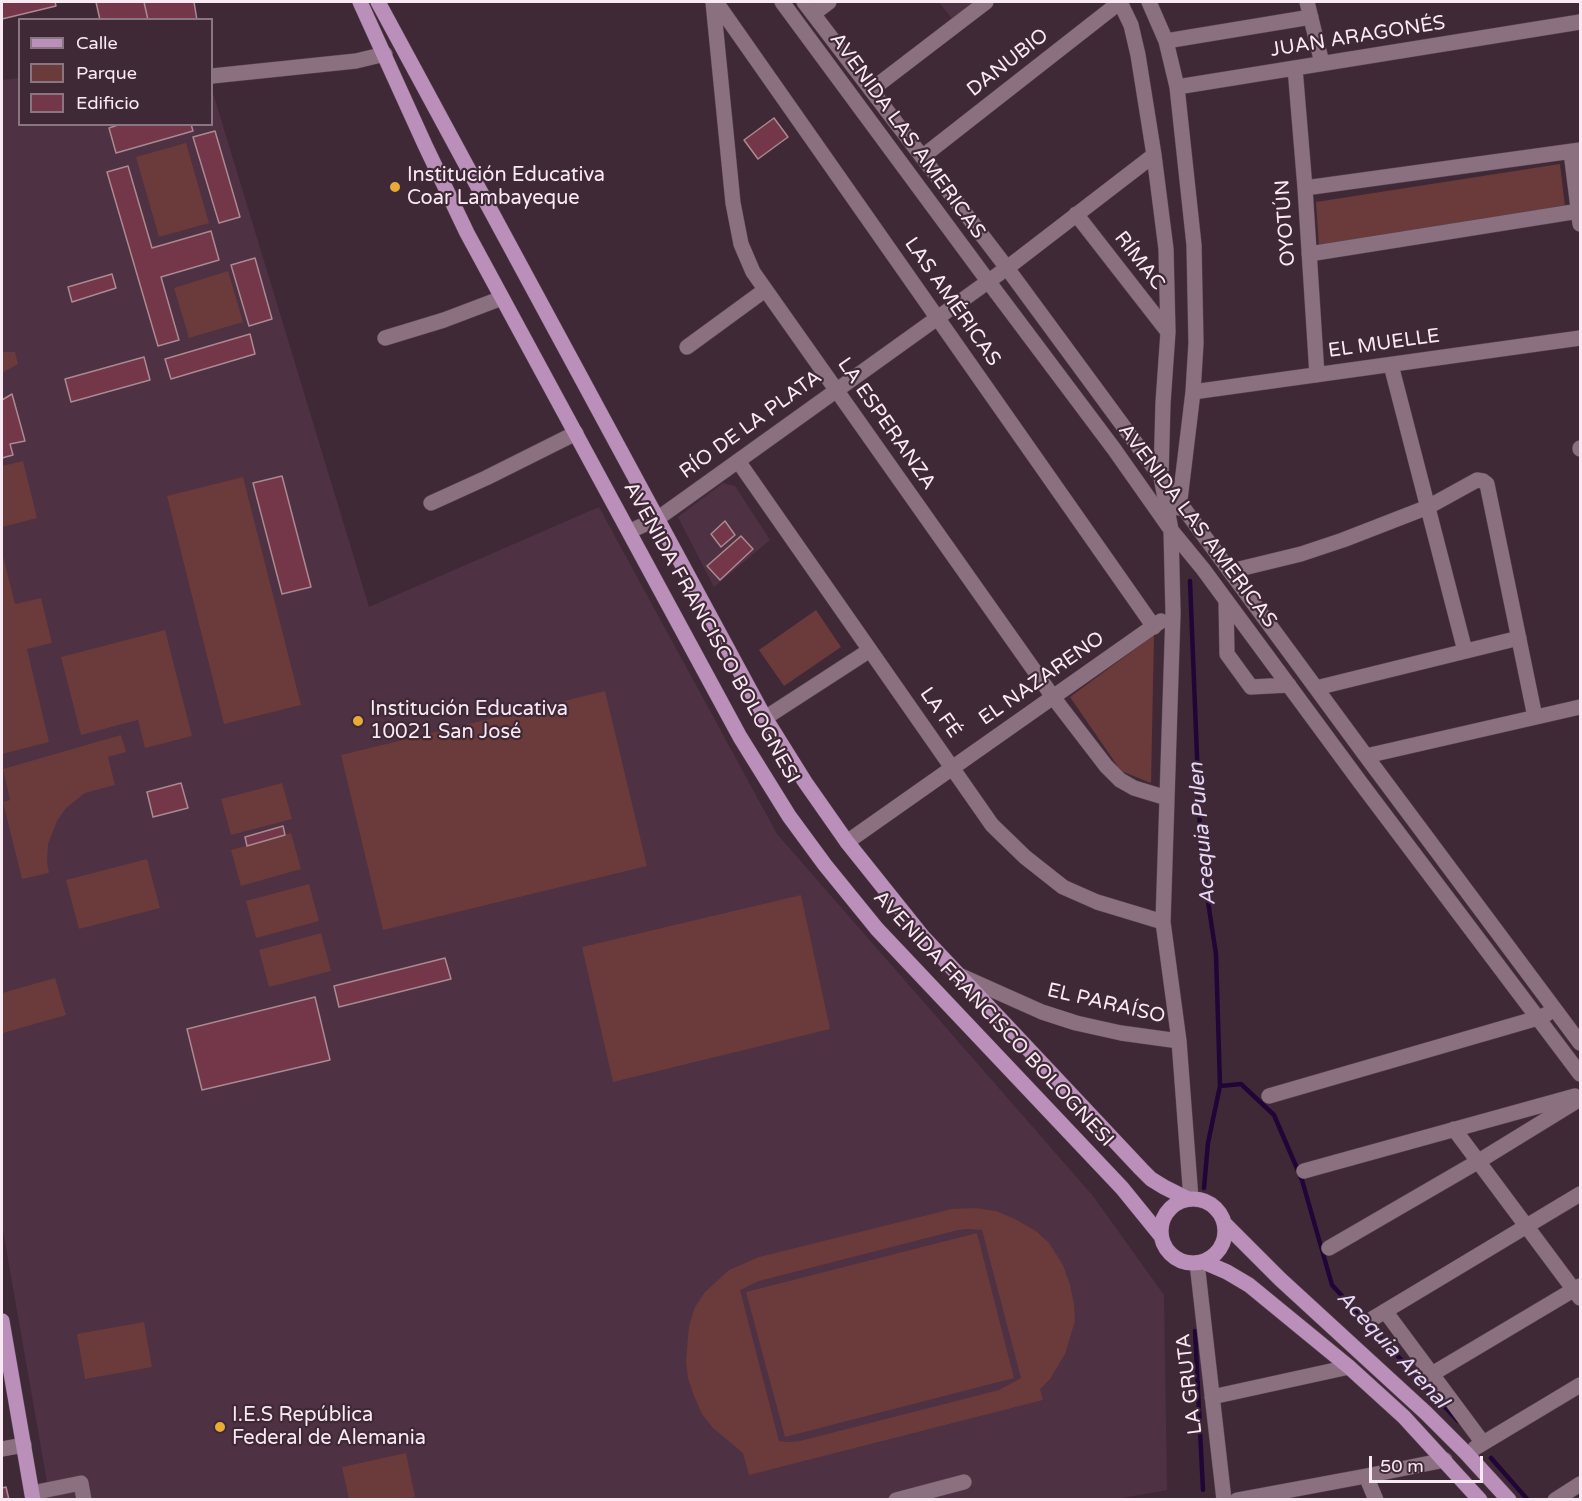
<!DOCTYPE html>
<html>
<head>
<meta charset="utf-8">
<style>
  body { margin:0 }
  #map { position:relative; width:1582px; height:1501px; overflow:hidden; background:#402937; font-family:"Varela Round",sans-serif }
  canvas { display:block }
  .frame { position:absolute; inset:0; border:3px solid #f9e9f3; pointer-events:none }
  .legend { position:absolute; left:18px; top:18px; width:195px; height:108px; box-sizing:border-box; background:#402937; border:2px solid #8a7682; margin:0; padding:8px 10px; list-style:none; font-size:18px; color:#f9e9f3 }
  .legend li { display:flex; align-items:center; gap:12px; height:30px }
  .legend b { width:30px; border:2px solid #8a7682 }
  .scale { position:absolute; left:1369px; top:1456px; width:114px; height:27px; box-sizing:border-box; border:3px solid #f9e9f3; border-top:0; padding-left:8px; font-size:18px; line-height:21px; white-space:nowrap; color:#f9e9f3; -webkit-text-stroke:4px #402937; paint-order:stroke }
</style>
</head>
<body>
<div id="map">
<canvas width="1582" height="1501"></canvas>
<div class="frame"></div>
<ul class="legend">
<li><b style="height:8px;background:#ba90ba"></b>Calle</li>
<li><b style="height:16px;background:#6b3a3a"></b>Parque</li>
<li><b style="height:16px;background:#74374a"></b>Edificio</li>
</ul>
<div class="scale">50 m</div>
</div>
<script>
const context = document.querySelector('canvas').getContext('2d');
context.lineJoin = 'round';
function fillPath(path, color) {
  context.fillStyle = color;
  context.fill(path, 'evenodd');
}
function poly(rows) {
  const path = new Path2D();
  for (const r of rows) {
    if (r.length === 3) {
      path.moveTo(r[0] + r[2], r[1]);
      path.arc(r[0], r[1], r[2], 0, 2 * Math.PI);
      continue;
    }
    path.moveTo(r[0], r[1]);
    for (let i = 2; i < r.length; i += 2) path.lineTo(r[i], r[i + 1]);
  }
  return path;
}
function stroke(path, color, width, dash) {
  context.strokeStyle = color;
  context.lineWidth = width;
  context.lineCap = dash ? 'butt' : 'round';
  context.setLineDash(dash || []);
  context.stroke(path);
}
function write(font, color, halo, rows, align = 'center') {
  context.font = font + ' "Varela Round",sans-serif';
  context.lineWidth = 4.5;
  context.setLineDash([]);
  context.textBaseline = 'middle';
  context.strokeStyle = halo;
  context.fillStyle = color;
  for (const [text, x, y, turn = 0] of rows) {
    context.save();
    context.translate(x, y);
    context.rotate((+turn || 0) * Math.PI / 180);
    context.textAlign = isNaN(turn) ? turn : align;
    if (halo) context.strokeText(text, 0, 0);
    context.fillText(text, 0, 0);
    context.restore();
  }
}
const built = poly([
  [939,2,975,2,952,19],
  [19,78,20,124,212,124,212,94,213,93,369,607,599,507,777,834,1093,1196,1164,1295,1167,1490,1111,1500,50,1499,2,1225,2,80],
  [723,483,735,486,770,540,714,587,678,517]
]);
const green = poly([
  [186,143,209,223,159,237,136,157],
  [1560,164,1565,207,1319,245,1316,202],
  [228,271,243,322,189,338,174,288],
  [2,352,15,352,18,364,2,373],
  [23,461,37,518,2,527,2,466],
  [243,477,301,705,224,724,167,496],
  [2,552,15,604,41,598,52,643,27,649,49,742,2,754],
  [816,610,841,647,784,686,759,650],
  [165,630,192,736,145,748,138,720,81,735,61,657],
  [1154,635,1151,783,1121,771,1070,697],
  [605,691,647,866,383,930,341,755],
  [121,735,126,752,108,757,115,785,85,793,66,808,57,821,48,844,47,862,49,873,22,879,3,802,10,800,3,769],
  [282,783,292,819,231,835,221,799],
  [291,833,301,869,241,886,231,850],
  [147,859,160,908,79,929,66,880],
  [309,884,319,921,256,938,246,901],
  [801,895,830,1029,613,1082,582,947],
  [321,933,331,971,269,987,259,950],
  [55,978,66,1015,3,1033,2,1027,2,993],
  [975,1208,996,1211,1015,1219,1036,1231,1049,1243,1063,1265,1070,1285,1074,1304,1075,1321,1065,1354,1050,1379,1040,1389,1043,1400,749,1475,743,1453,713,1428,702,1414,694,1396,688,1378,686,1361,689,1326,695,1307,705,1292,729,1270,759,1257,952,1209],
  [968,1229,982,1230,1021,1378,999,1390,800,1441,789,1442,779,1441,740,1290,759,1281,958,1230],
  [977,1233,1014,1378,785,1437,746,1292],
  [144,1322,152,1367,85,1379,77,1334],
  [406,1453,415,1497,404,1500,349,1499,342,1467]
]);
const stream = poly([
  [1190,581,1201,856,1216,954,1220,1086,1208,1143,1204,1188],
  [1220,1086,1241,1084,1274,1115,1302,1180,1332,1285,1458,1421],
  [1195,1331,1203,1490],
  [1491,1458,1528,1500]
]);
const building = poly([
  [2,2,55,2,56,6,2,19,2,2],
  [96,2,144,2,148,20,100,20,96,2],
  [144,2,194,2,197,20,148,20,144,2],
  [774,118,788,137,758,159,744,140,774,118],
  [121,124,191,124,193,131,116,153,109,128,121,124],
  [215,131,240,217,219,223,193,137,215,131],
  [128,166,152,248,211,231,219,260,161,277,179,340,158,346,107,172,128,166],
  [255,258,272,319,249,326,231,265,255,258],
  [112,274,116,288,72,302,68,287,112,274],
  [250,334,255,354,171,379,165,359,250,334],
  [144,357,150,380,71,402,65,379,144,357],
  [12,394,25,441,10,444,13,455,2,458,2,400,12,394],
  [282,476,311,587,282,594,253,483,282,476],
  [725,521,735,535,721,547,711,534,725,521],
  [741,536,753,549,720,580,707,566,741,536],
  [181,783,188,808,153,817,147,792,181,783],
  [283,826,285,835,247,846,245,837,283,826],
  [445,958,451,979,339,1007,334,986,445,958],
  [315,997,330,1060,202,1090,187,1029,315,997],
  [6,1487,9,1500,2,1500,2,1488,6,1487]
]);
const minor = poly([
  [713,2,733,203,741,244,753,272,1053,697,1106,766,1120,780,1134,788,1167,798],
  [716,2,1154,627],
  [782,2,988,281,1114,449,1171,530,1203,569,1360,782,1580,1074],
  [804,2,1007,268,1366,756,1580,1043],
  [1120,2,1131,25,1138,55,1154,155,1166,249,1168,332,1163,403,1161,477,1171,530,1173,613,1163,922,1179,1041,1191,1199],
  [1149,2,1166,41,1177,87,1194,245,1196,343,1193,392,1179,508],
  [1307,2,1322,63],
  [813,14,829,2],
  [1166,41,1311,17],
  [1295,68,1305,188,1317,375],
  [212,76,356,61,385,54],
  [1177,87,1580,22],
  [871,90,986,2],
  [1571,152,1580,224],
  [922,157,1120,2],
  [1305,188,1580,150],
  [1076,214,1168,332],
  [1309,254,1579,211],
  [385,338,444,320,502,298],
  [687,347,765,290],
  [1391,365,1465,651],
  [1193,392,1580,338],
  [1580,448,1580,449],
  [738,461,992,825,1025,857,1063,887,1097,902,1163,922],
  [431,503,486,478,576,433],
  [630,531,657,519,738,461,1007,268,1154,155],
  [1231,571,1301,554,1343,540,1428,507,1477,480,1483,481,1487,484,1535,717],
  [1226,600,1227,654,1251,687,1289,685],
  [1316,688,1519,638],
  [765,718,870,650],
  [1366,756,1580,707],
  [847,842,1161,621],
  [959,975,1042,1012,1076,1023,1121,1033,1179,1041],
  [1269,1096,1538,1018,1547,1014],
  [1454,1129,1580,1298],
  [1304,1171,1575,1096],
  [1329,1248,1479,1161,1580,1099],
  [1197,1263,1224,1500],
  [1385,1311,1483,1443],
  [1372,1319,1580,1194],
  [1432,1374,1580,1286],
  [1212,1397,1349,1367],
  [1475,1448,1580,1385],
  [2,1449,24,1445],
  [1366,1476,1376,1500],
  [32,1493,81,1483,84,1500],
  [896,1500,964,1482],
  [1237,1500,1366,1476,1445,1460],
  [1555,1500,1580,1484]
]);
const major = poly([
  [360,2,425,145,467,233,740,737,789,816,825,865,877,929,1122,1188,1161,1236],
  [378,2,765,718,805,782,847,842,923,937,1141,1169,1151,1179,1164,1187,1188,1199],
  [1193,1231,32],
  [1224,1223,1280,1279,1426,1413,1466,1453,1509,1500],
  [1204,1262,1227,1272,1249,1285,1349,1367,1404,1417,1480,1500],
  [2,1321,33,1500]
]);
const markers = [
  [395,187,6,"#e8ab37"],
  [358,721,6,"#e8ab37"],
  [220,1427,6,"#e8ab37"]
];
const streetNames = [
  ["JUAN ARAGONÉS",1358,37,-9],
  ["DANUBIO",1008,63,-38],
  ["AVENIDA LAS AMERICAS",907,136,54],
  ["OYOTÚN",1286,223,-94],
  ["RÍMAC",1139,261,52],
  ["LAS AMÉRICAS",952,302,55],
  ["EL MUELLE",1384,344,-8],
  ["LA ESPERANZA",886,424,55],
  ["RÍO DE LA PLATA",751,425,-36],
  ["AVENIDA LAS AMERICAS",1197,526,53],
  ["AVENIDA FRANCISCO BOLOGNESI",711,633,61],
  ["EL NAZARENO",1042,679,-35],
  ["LA FÉ",940,713,55],
  ["EL PARAÍSO",1106,1004,13],
  ["AVENIDA FRANCISCO BOLOGNESI",993,1019,47],
  ["LA GRUTA",1190,1384,-97]
];
const poiNames = [
  ["Institución Educativa",407,176],
  ["Coar Lambayeque",407,199],
  ["Institución Educativa",370,710],
  ["10021 San José",370,733],
  ["I.E.S República",232,1416],
  ["Federal de Alemania",232,1439]
];
const waterNames = [
  ["Acequia Pulen",1203,834,-95],
  ["Acequia Arenal",1392,1350,47]
];
fillPath(built, '#4e3143');
fillPath(green, '#6b3a3a');
stroke(stream, '#200637', 4.5);
fillPath(building, '#74374a');
stroke(building, '#aa8991', 1.5);
stroke(minor, '#594551', 16);
stroke(major, '#594551', 16);
stroke(minor, '#8b7080', 15);
stroke(major, '#ba90ba', 15);
for (const [x, y, r, color] of markers) {
  const dot = new Path2D();
  dot.arc(x, y, r, 0, 2 * Math.PI);
  context.fillStyle = color;
  context.fill(dot);
  stroke(dot, '#402937', 2);
}
write('20px', '#f9e9f3', '#402937', streetNames);
write('20px', '#f9e9f3', '#402937', poiNames, 'left');
write('italic 21px', '#e4d7f9', '#402937', waterNames);
</script>
</body>
</html>
